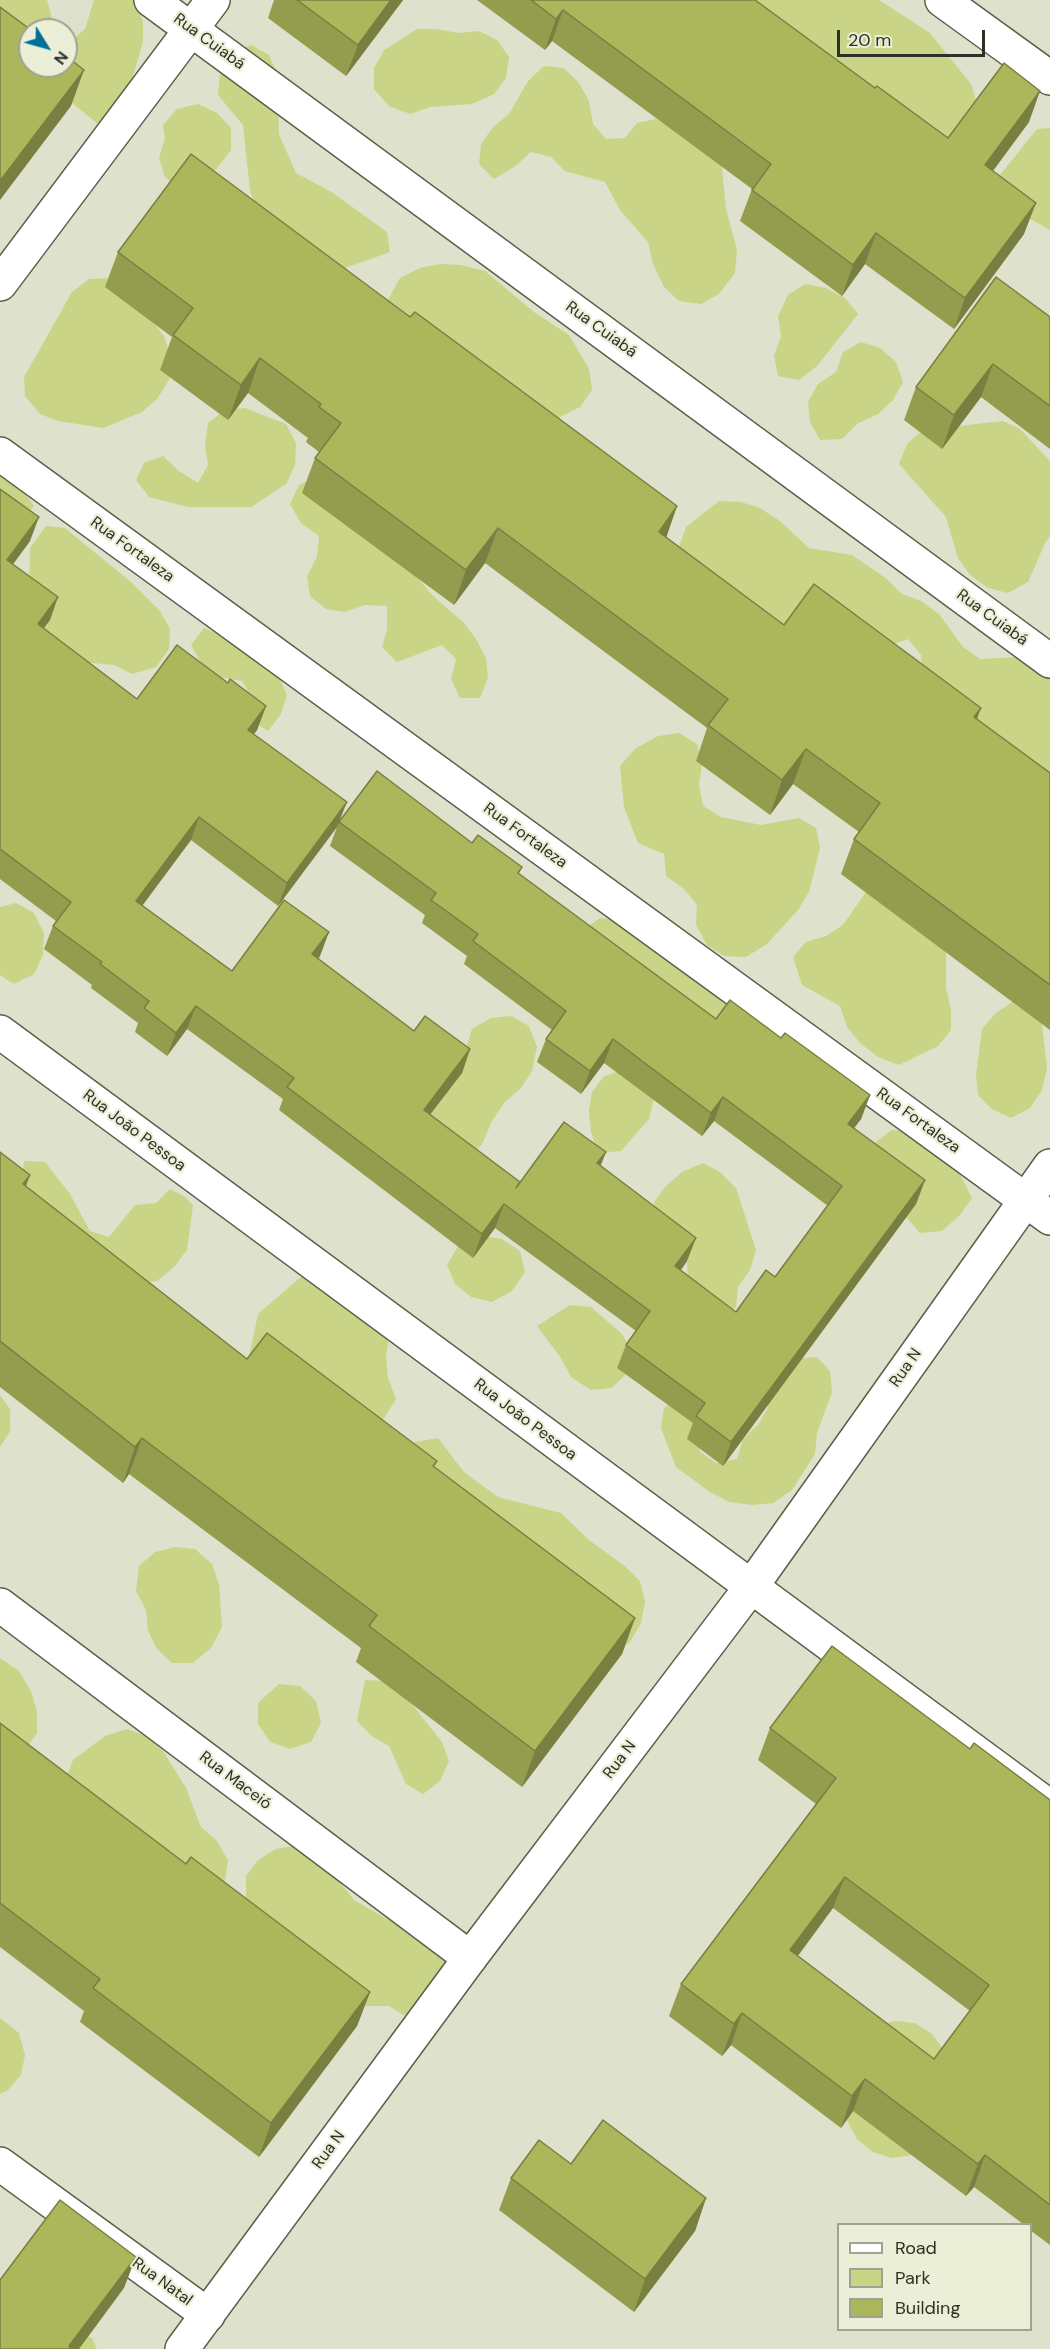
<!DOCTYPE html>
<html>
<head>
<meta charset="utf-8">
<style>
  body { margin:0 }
  #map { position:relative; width:1050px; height:2349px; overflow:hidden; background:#dee1cb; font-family:"DM Sans",sans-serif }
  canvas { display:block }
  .legend { position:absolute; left:837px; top:2223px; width:195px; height:108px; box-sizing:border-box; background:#ebefd8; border:2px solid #9fa391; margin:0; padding:8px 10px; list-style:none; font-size:18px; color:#2e3027 }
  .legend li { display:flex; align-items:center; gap:12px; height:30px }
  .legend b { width:30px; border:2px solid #9fa391 }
  .north { position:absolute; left:18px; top:18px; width:60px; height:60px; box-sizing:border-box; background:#ebefd8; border:2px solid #9fa391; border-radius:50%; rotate:127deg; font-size:16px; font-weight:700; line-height:24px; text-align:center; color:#2e3027 }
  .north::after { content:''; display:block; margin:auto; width:21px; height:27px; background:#026e9a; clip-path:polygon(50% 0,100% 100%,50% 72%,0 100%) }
  .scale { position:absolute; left:837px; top:30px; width:148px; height:27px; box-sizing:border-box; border:3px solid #2e3027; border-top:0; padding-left:8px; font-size:18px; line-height:21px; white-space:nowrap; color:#2e3027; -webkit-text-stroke:4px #ebefd8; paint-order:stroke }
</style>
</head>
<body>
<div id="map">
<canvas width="1050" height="2349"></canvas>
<ul class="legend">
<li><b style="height:8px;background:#fff"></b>Road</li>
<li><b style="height:16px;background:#c9d487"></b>Park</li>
<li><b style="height:16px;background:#acb65b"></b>Building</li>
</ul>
<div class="north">N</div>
<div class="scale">20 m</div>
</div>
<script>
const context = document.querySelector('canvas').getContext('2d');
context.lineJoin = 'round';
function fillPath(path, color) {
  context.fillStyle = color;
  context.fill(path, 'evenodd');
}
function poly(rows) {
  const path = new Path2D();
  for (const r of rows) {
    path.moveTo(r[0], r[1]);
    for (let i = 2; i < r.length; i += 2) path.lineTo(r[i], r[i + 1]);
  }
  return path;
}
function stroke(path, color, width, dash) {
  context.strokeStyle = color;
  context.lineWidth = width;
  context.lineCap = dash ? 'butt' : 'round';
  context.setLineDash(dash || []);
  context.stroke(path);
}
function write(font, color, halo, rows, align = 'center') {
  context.font = font + ' "DM Sans",sans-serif';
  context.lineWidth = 4.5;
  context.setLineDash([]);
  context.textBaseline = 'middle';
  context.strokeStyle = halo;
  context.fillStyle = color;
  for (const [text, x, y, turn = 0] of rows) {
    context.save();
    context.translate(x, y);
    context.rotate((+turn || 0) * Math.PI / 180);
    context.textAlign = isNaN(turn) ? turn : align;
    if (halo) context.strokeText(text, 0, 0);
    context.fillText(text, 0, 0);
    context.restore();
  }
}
const green = poly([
  [0,0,47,0,54,25,52,30,30,30,0,67],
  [94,0,136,0,143,22,143,42,126,100,114,122,98,124,66,98,66,51,70,42,85,29],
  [620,0,879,0,930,33,971,84,984,124,939,180],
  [417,29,436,29,459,33,479,31,497,40,509,57,506,78,494,94,472,104,430,107,410,114,389,106,374,89,374,68,384,50],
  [251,45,269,55,277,74,279,134,296,173,333,193,387,232,390,252,334,272,258,211,250,191,243,125,218,95,220,72,232,53],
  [544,66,564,68,579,83,589,101,593,124,606,139,625,138,637,123,656,119,698,133,715,146,722,168,726,209,737,250,735,273,719,294,701,304,679,301,664,287,653,264,648,242,620,210,605,182,565,171,551,157,531,152,514,167,494,179,479,164,481,144,493,127,509,114,528,81],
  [198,104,217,113,231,128,231,150,204,185,181,190,165,177,159,158,165,138,163,125,177,109],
  [1050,128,1050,230,1023,215,1008,196,1000,175,1037,129],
  [440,264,461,265,485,271,534,312,569,335,589,369,592,390,580,407,542,426,384,307,400,278,420,268],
  [111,278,152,320,164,336,171,358,169,380,157,399,142,412,103,428,58,421,40,414,25,396,24,377,72,292,89,279],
  [805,284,826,288,845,298,858,314,817,366,799,380,778,376,774,356,781,336,778,316,788,295],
  [861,342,880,348,896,362,903,382,893,400,878,414,857,424,842,439,820,440,810,422,808,402,818,384,836,372,843,352],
  [245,408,286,424,296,443,295,465,286,484,251,507,188,507,149,497,136,480,144,463,163,456,179,471,198,483,208,465,205,446,208,423,225,410],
  [1003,421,1020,429,1050,461,1050,536,1045,543,1028,582,1008,593,988,588,970,575,958,558,946,517,899,464,907,444,923,430],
  [0,475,24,492,34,506,21,521,0,519],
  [318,476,418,578,432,595,464,623,476,639,486,658,488,678,480,698,460,698,451,679,456,659,442,645,397,662,382,647,387,629,387,606,365,605,345,612,326,609,310,596,307,576,317,557,319,536,301,523,290,504,299,485],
  [719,501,741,502,760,508,780,521,809,548,852,555,887,579,902,594,921,601,939,614,963,647,980,659,1020,657,1050,671,1050,801,922,675,921,655,908,639,886,647,827,651,670,573,686,527],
  [46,526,65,528,131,582,160,611,170,629,169,649,156,667,132,674,114,665,70,661,43,628,29,589,30,548],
  [204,628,228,638,279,677,287,695,281,714,268,731,251,720,253,699,242,681,219,677,202,665,191,645],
  [679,733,697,744,702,764,699,785,703,806,721,817,761,825,799,818,816,828,820,848,809,892,798,910,767,944,746,957,724,956,707,945,696,925,697,905,684,889,666,876,664,854,638,843,624,807,620,766,635,749,658,736],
  [866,892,946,944,946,988,951,1010,951,1030,938,1046,899,1065,878,1057,860,1043,847,1027,840,1006,802,985,793,957,806,942,826,936,843,925],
  [16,903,34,913,44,933,43,955,34,974,14,984,0,975,0,907],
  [600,918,613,919,738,997,735,1030,677,995,586,928],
  [1015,1000,1035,1005,1042,1025,1047,1068,1042,1090,1030,1108,1011,1118,992,1109,978,1095,976,1075,982,1029,996,1013],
  [511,1016,529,1026,537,1047,532,1071,521,1088,504,1103,492,1121,483,1142,470,1160,425,1113,456,1081,472,1029,491,1018],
  [624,1070,654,1098,649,1119,621,1151,598,1153,591,1132,589,1111,592,1092,604,1076],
  [891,1130,904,1131,958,1171,972,1198,960,1215,942,1231,920,1233,906,1217,879,1161,875,1143],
  [24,1161,45,1162,70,1194,90,1231,109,1237,135,1205,156,1203,170,1189,184,1196,193,1205,187,1250,174,1267,157,1281,134,1283,21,1189],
  [703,1163,720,1172,736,1188,756,1250,750,1270,738,1287,736,1307,720,1322,688,1284,687,1261,657,1223,654,1202,666,1186,682,1172],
  [483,1236,502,1239,520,1251,525,1272,512,1291,492,1302,471,1297,455,1284,447,1265,462,1239],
  [313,1271,389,1335,386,1357,388,1378,396,1399,384,1418,365,1430,248,1362,258,1314,302,1276],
  [570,1305,591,1307,621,1333,634,1353,628,1372,612,1388,591,1390,571,1377,561,1358,537,1326],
  [817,1357,830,1371,832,1392,817,1433,815,1454,792,1490,773,1503,752,1505,729,1502,710,1492,676,1467,661,1428,664,1408,680,1396,696,1409,700,1452,716,1463,737,1459,743,1439,758,1425,768,1407,765,1386,795,1359],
  [0,1395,10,1409,10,1431,0,1447],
  [438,1438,464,1472,498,1497,561,1513,589,1540,626,1567,640,1581,645,1602,641,1623,630,1642,611,1655,402,1458,415,1442],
  [175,1547,195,1549,212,1564,219,1584,222,1627,211,1648,193,1663,172,1663,157,1649,148,1631,146,1610,136,1591,139,1566,155,1552],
  [0,1658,19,1671,31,1691,37,1712,37,1733,25,1750,0,1764],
  [365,1680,385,1681,403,1693,442,1742,449,1761,440,1781,423,1794,406,1784,389,1746,372,1736,357,1721],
  [279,1684,300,1686,316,1701,321,1723,311,1742,290,1749,270,1742,258,1724,258,1703],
  [127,1729,146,1736,163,1751,186,1788,201,1827,217,1841,228,1860,225,1880,214,1900,64,1783,73,1760,105,1736],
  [294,1846,316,1853,354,1900,394,1923,433,1938,459,1958,407,2017,389,2006,344,2006,246,1907,246,1876,258,1860,276,1849],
  [0,2018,19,2033,25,2055,21,2075,8,2090,0,2094],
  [895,2021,915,2023,932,2034,956,2067,913,2155,892,2158,873,2152,857,2139,847,2121,844,2098,873,2026],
  [72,2330,92,2338,97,2349,36,2349]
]);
const minor = poly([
  [151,0,1050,661],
  [942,0,1050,78],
  [0,284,213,0],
  [0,454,1050,1218],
  [0,1032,1050,1807],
  [0,1605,470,1958],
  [0,2164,208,2315]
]);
const tertiary = poly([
  [182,2349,470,1958,751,1587,1050,1166]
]);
const wall = poly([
  [274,0,403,0,346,76,268,18],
  [477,0,754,0,875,88,948,138,1029,122,993,171,1024,234,954,329,865,264,842,296,740,221,752,189,552,41,545,50],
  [118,252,410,317,677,506,666,537,784,625,977,719,1050,773,1050,1030,841,874,854,839,859,832,793,784,770,815,696,761,707,728,485,563,454,605,302,493,315,458,319,452,306,442,308,438,248,393,228,420,160,370,172,337,105,287],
  [1050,317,1050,449,981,397,942,449,904,420,916,387],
  [0,489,30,541,13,564,50,620,43,628,137,699,228,683,266,706,257,730,254,734,340,821,472,843,519,874,716,1019,781,1038,870,1095,861,1119,854,1128,925,1180,916,1204,723,1466,687,1439,693,1423,617,1368,626,1345,636,1331,495,1228,473,1258,279,1110,283,1099,187,1029,167,1056,135,1032,138,1023,91,988,92,985,44,949,53,926,56,921,0,879],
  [337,827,330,846,425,915,422,923,467,956,464,964,552,1030,546,1039,537,1062,581,1094,604,1063,702,1136,714,1121,828,1206,775,1277,736,1312,681,1270,687,1261,600,1166,520,1182,430,1114,462,1073,470,1049,414,1031,318,959,320,956,232,971,142,905,191,840,278,906],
  [0,1152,26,1186,247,1359,437,1461,434,1467,635,1618,622,1654,522,1787,356,1662,361,1648,129,1474,123,1483,0,1387],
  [0,1723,186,1864,370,1992,357,2026,259,2157,80,2022,84,2011,0,1947],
  [770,1728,970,1749,1050,1800,1050,2245,1030,2230,1030,2224,1023,2224,974,2187,966,2196,853,2111,841,2128,731,2045,722,2056,669,2016,681,1984,816,1804,758,1760],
  [833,1908,970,2011,934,2059,798,1956],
  [571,2164,706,2198,695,2231,634,2312,499,2210,511,2178]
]);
const shadedWall = poly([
  [391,0,403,0,346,76,358,45],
  [563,10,552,41,545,50,556,19],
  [84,70,71,106,0,200,0,181],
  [1040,91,1029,122,974,196,985,165],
  [1036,203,1024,234,954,329,965,298],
  [876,233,865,264,842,296,853,265],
  [260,358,248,393,228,420,241,385],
  [993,364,981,397,942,449,954,415],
  [677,506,665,541,659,532],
  [39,517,30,541,0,582,7,560],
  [498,528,485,563,454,605,466,570],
  [58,597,50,620,29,648,38,624],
  [266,706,257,730,240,753,248,730],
  [981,708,968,743,974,717],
  [806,749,793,784,770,815,782,780],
  [347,802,337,827,278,906,287,883],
  [199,817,191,840,128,925,136,901],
  [329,932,320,956,304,978,312,954],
  [196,1006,187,1029,167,1056,176,1033],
  [613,1039,604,1063,581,1094,590,1071],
  [470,1049,462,1073,416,1133,424,1110],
  [870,1095,861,1119,839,1148,848,1124],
  [723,1097,714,1121,702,1136,711,1113],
  [606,1152,597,1175,597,1163],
  [30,1175,17,1211,23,1184],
  [925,1180,916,1204,723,1466,731,1442],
  [504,1204,495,1228,473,1258,482,1234],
  [696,1238,687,1261,667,1290,675,1266],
  [142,1438,129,1474,123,1483,135,1447],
  [635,1618,622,1654,522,1787,535,1751],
  [845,1877,833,1908,778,1982,790,1950],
  [370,1992,357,2026,259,2157,271,2123],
  [742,2013,731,2045,722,2056,734,2024],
  [865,2079,853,2111,841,2128,852,2096],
  [985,2155,974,2187,966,2196,978,2164],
  [706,2198,695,2231,634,2312,645,2279],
  [136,2257,124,2288,79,2349,68,2349,69,2346]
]);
const building = poly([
  [297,0,391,0,358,45,297,0],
  [531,0,755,0,875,88,877,86,948,138,1004,63,1040,91,985,165,1036,203,965,298,876,233,853,265,752,190,771,164,563,10,556,19,531,0],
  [0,7,31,30,30,30,30,66,66,66,66,56,84,70,0,181,0,7],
  [191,154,410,317,415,312,677,506,659,532,784,625,814,584,981,708,974,717,1050,773,1050,985,854,839,880,803,806,749,782,780,708,725,728,699,498,528,466,570,315,458,341,423,319,407,321,404,260,358,241,385,173,335,193,308,118,252,191,154],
  [996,277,1050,317,1050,406,993,364,954,415,916,387,996,277],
  [0,489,39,517,7,560,58,597,38,624,137,699,177,645,228,683,230,679,266,706,248,730,347,802,287,883,199,817,136,901,232,971,284,900,329,932,312,954,414,1031,425,1016,470,1049,424,1110,520,1182,516,1188,564,1122,606,1152,597,1163,696,1238,675,1266,736,1312,766,1270,775,1277,842,1186,723,1097,711,1113,613,1039,590,1071,546,1039,566,1011,473,941,478,934,431,900,436,893,339,822,377,771,472,843,478,835,522,867,518,873,716,1019,730,1000,781,1038,785,1033,870,1095,848,1124,925,1180,731,1442,696,1416,705,1403,626,1345,650,1311,504,1204,482,1234,287,1087,294,1078,196,1006,176,1033,144,1008,149,1001,100,964,102,962,53,926,71,902,0,849,0,489],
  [0,1152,30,1175,23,1184,247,1359,267,1333,437,1461,433,1466,635,1618,535,1751,369,1626,377,1615,142,1438,135,1447,0,1341,0,1152],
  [832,1646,970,1749,974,1743,1050,1800,1050,2205,985,2155,978,2164,865,2079,852,2096,742,2013,734,2024,681,1984,836,1778,770,1728,832,1646],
  [845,1877,989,1985,934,2059,790,1950,845,1877],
  [0,1723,186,1864,191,1857,370,1992,271,2123,93,1988,100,1979,0,1903,0,1723],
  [603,2120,706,2198,645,2279,511,2178,539,2140,571,2164,603,2120],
  [60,2200,136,2257,69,2346,72,2349,0,2349,0,2280,60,2200]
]);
const streetNames = [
  ["Rua Cuiabá",209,42,36],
  ["Rua Cuiabá",601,330,36],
  ["Rua Fortaleza",132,550,36],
  ["Rua Cuiabá",992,618,36],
  ["Rua Fortaleza",525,836,36],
  ["Rua Fortaleza",918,1121,36],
  ["Rua João Pessoa",134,1131,37],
  ["Rua N",906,1368,-55],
  ["Rua João Pessoa",525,1420,37],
  ["Rua N",620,1760,-53],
  ["Rua Maceió",235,1781,37],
  ["Rua N",329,2150,-54],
  ["Rua Natal",162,2282,36]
];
fillPath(green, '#c9d487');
stroke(minor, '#5b5e4a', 36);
stroke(tertiary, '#5b5e4a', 36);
stroke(minor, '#fff', 33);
stroke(tertiary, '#fff', 33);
fillPath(wall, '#949d4e');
fillPath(shadedWall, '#787f40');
fillPath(building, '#acb65b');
stroke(building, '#787f40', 1.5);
write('16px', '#2e3027', '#ebefd8', streetNames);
</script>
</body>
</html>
